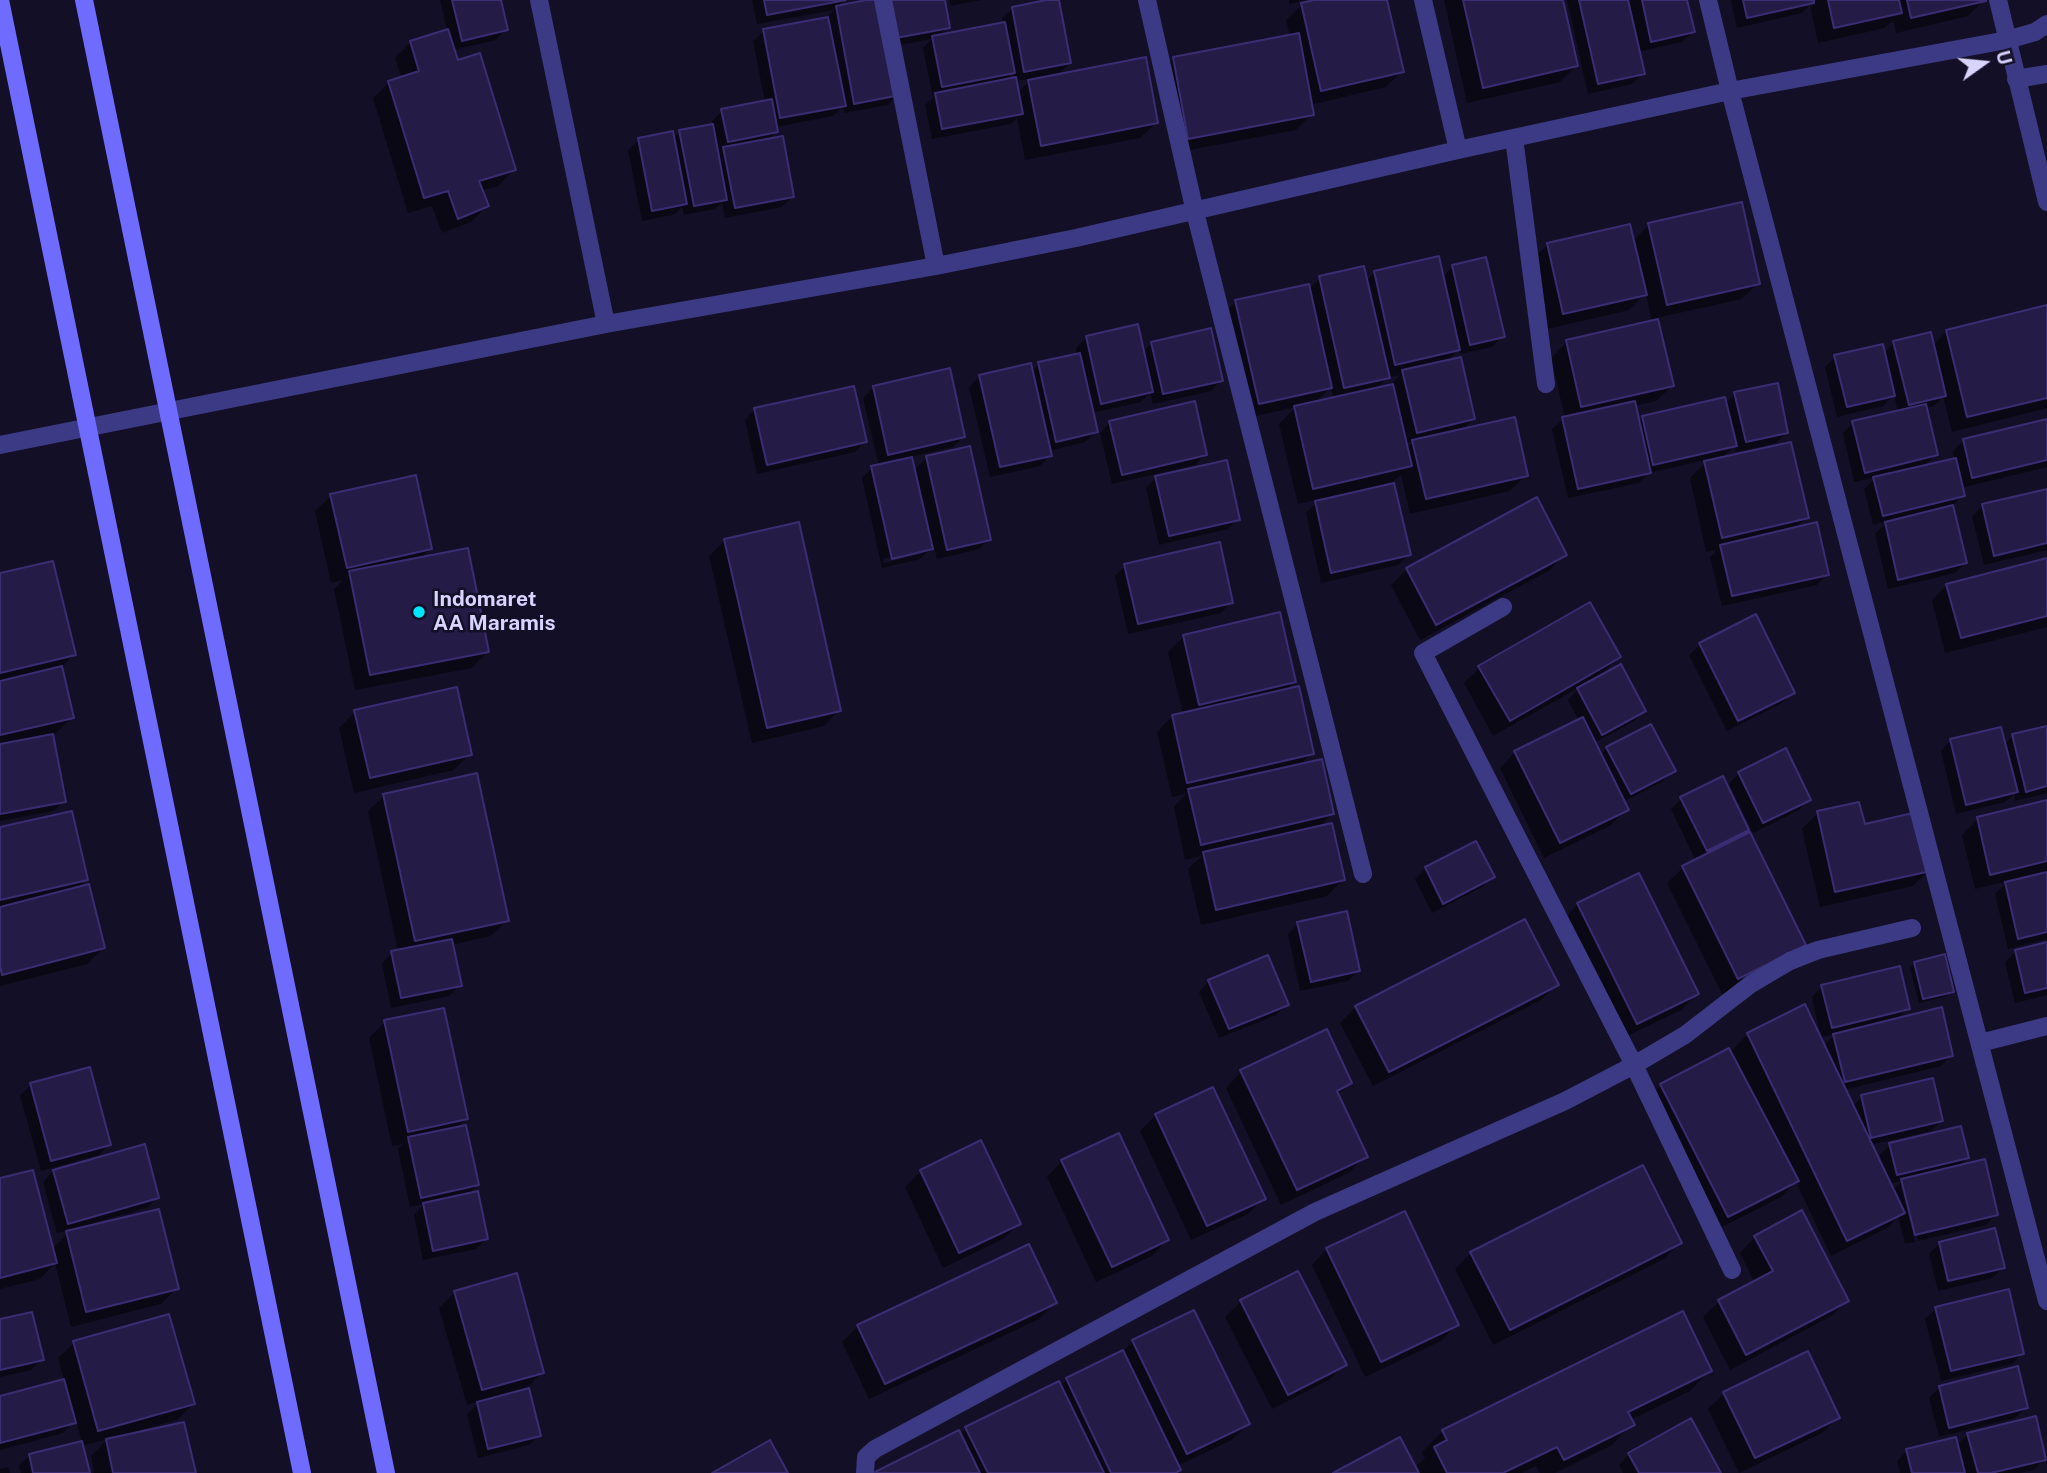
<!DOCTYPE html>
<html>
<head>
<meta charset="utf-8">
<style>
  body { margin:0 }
  #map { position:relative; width:2047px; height:1473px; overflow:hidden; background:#130f26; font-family:"Public Sans",sans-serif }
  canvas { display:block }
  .north { position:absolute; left:1949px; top:28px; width:70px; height:70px; -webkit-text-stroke:5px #130f26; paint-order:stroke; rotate:75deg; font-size:19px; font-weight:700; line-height:28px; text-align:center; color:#d9d4ff }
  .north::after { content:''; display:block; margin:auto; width:24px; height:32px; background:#d9d4ff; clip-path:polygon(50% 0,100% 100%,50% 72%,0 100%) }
</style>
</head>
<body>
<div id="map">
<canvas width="2047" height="1473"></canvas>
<div class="north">U</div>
</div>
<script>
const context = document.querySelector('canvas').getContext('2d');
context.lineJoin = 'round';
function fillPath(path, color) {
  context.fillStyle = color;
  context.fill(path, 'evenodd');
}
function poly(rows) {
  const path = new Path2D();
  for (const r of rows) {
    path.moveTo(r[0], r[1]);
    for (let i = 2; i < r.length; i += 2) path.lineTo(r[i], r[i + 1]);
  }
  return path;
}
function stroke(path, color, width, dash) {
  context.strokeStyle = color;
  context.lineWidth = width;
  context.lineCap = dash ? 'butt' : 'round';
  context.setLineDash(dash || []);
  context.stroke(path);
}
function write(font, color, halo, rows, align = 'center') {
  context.font = font + ' "Public Sans",sans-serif';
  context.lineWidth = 5;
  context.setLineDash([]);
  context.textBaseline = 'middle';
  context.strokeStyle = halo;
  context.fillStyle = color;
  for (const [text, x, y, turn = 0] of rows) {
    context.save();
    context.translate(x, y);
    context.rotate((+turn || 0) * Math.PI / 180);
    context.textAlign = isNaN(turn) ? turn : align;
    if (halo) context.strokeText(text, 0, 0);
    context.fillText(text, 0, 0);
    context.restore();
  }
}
const shadow = poly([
  [440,0,499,0,506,29,496,40,453,50,514,170,498,186,481,191,487,206,471,222,442,233,432,206,408,213,373,98,389,83,402,79,395,58,411,42,447,31],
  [752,0,844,0,836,8,875,0,943,0,948,27,939,36,1003,24,1002,19,1013,8,1058,0,1070,63,1056,76,1156,123,1140,138,1025,160,1017,118,1011,124,932,139,925,105,933,98,923,48,932,39,889,47,898,94,888,105,844,113,843,106,833,116,776,127,776,131,767,141,793,196,782,207,725,218,722,202,715,209,684,215,682,207,675,214,642,221,628,150,639,140,673,139,680,132,713,126,712,121,722,111,765,102,753,41,764,31,826,18,834,10,757,24],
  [1013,73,1014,79,1005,81],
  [1033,78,1017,93,1015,81],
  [950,0,981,0,951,6],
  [1289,0,1306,0,1289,4],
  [1307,0,1385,0,1402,71,1386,87,1310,105,1312,114,1296,130,1173,153,1158,74,1174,59,1290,36,1286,20],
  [1444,0,1561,0,1576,66,1560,82,1467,103],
  [1567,0,1685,0,1693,32,1682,42,1638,52,1643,73,1632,84,1588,94],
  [1731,0,1984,0,1968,16,1896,33,1893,20,1885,28,1818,43,1810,5,1802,13,1737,28],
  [1649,225,1758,283,1742,299,1656,318,1672,386,1656,401,1634,406,1638,423,1643,418,1725,404,1735,394,1787,432,1776,443,1736,452,1734,446,1721,459,1807,517,1794,529,1827,574,1817,585,1722,606,1710,557,1717,550,1706,552,1690,478,1709,459,1649,473,1639,483,1568,498,1552,429,1565,418,1551,358,1567,342,1652,322,1646,293,1629,310,1548,329,1532,260,1548,244,1632,242],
  [1453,267,1503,336,1492,347,1460,354,1459,349,1446,362,1473,419,1461,431,1526,475,1510,491,1410,514,1401,475,1392,482,1409,555,1398,565,1321,583,1306,513,1320,499,1298,504,1279,424,1296,407,1243,419,1220,317,1236,302,1308,290,1320,278,1366,281,1375,272,1442,277],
  [1400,375,1393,382,1394,386,1375,390,1387,378],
  [1331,387,1334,399,1314,404],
  [1414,441,1406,449,1405,443],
  [2047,311,2047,408,1952,432,1943,396,1934,406,1925,408,1936,454,1923,467,1955,460,1953,451,1964,441,2047,421,2047,467,1961,488,1963,495,1952,506,1965,563,1955,573,1888,589,1875,534,1888,521,1873,525,1864,489,1877,477,1854,482,1843,433,1853,423,1898,412,1894,395,1883,406,1837,417,1825,367,1835,357,1883,354,1894,343,1932,346,1947,331],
  [1137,326,1143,352,1151,344,1221,380,1211,391,1153,404,1150,393,1141,402,1092,413,1096,432,1085,442,1049,451,1050,455,1040,466,990,477,969,387,980,377,1031,371,1039,364,1077,355,1076,348,1086,338],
  [874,387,963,437,953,447,910,457,913,471,926,458,989,539,979,549,937,559,934,546,920,559,882,568,862,478,872,468,879,466,863,398],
  [921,550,921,554,884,563,883,559],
  [755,409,865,441,855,452,757,474,745,420],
  [1110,422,1205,455,1195,465,1112,484,1100,433],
  [1156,478,1238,519,1228,529,1159,545,1146,488],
  [2047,490,2047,550,1984,565,1972,516,1983,506],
  [331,496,430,549,419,560,487,652,472,668,355,690,334,589,343,580,331,583,315,511],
  [1537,500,1565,554,1550,570,1420,640,1391,585,1407,569],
  [725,540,839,710,824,726,752,743,709,556],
  [2047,560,2047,627,1945,653,1932,601,1947,585],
  [1125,566,1231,602,1221,613,1128,634,1115,576],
  [0,575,74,654,61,668,72,718,56,733,52,734,64,801,53,811,0,821],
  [1755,617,1793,693,1782,703,1727,731,1689,655,1700,645],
  [1184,636,1294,682,1286,690,1312,753,1299,766,1332,814,1319,827,1343,880,1327,896,1201,925,1188,869,1202,856,1185,860,1174,807,1186,794,1172,797,1157,732,1172,716,1183,714,1168,652],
  [1619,656,1599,677,1644,711,1634,721,1594,743,1600,755,1607,748,1673,770,1663,781,1623,802,1627,809,1611,825,1544,858,1500,768,1515,752,1579,721,1568,700,1580,687,1493,736,1464,683,1479,668],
  [355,712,470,754,454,770,354,793,339,728],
  [2047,728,2047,793,2015,801,2014,794,2005,802,1956,814,1941,751,1951,740,2004,745,2013,736],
  [1739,773,1809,799,1799,810,1753,833,1729,784],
  [384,796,507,920,491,936,452,945,460,985,449,996,391,1008,382,963,392,953,398,951,368,811],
  [1681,799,1747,829,1736,840,1788,960,1722,994,1667,883,1683,868,1696,861,1671,809],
  [2047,802,2047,939,2008,949,1995,894,2008,881,1975,889,1962,835,1978,819],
  [1818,813,1863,826,1929,870,1913,886,1820,907,1802,829],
  [0,829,86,880,76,889,103,948,87,964,0,986],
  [1426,868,1493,877,1482,887,1432,913,1415,879],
  [1578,904,1696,994,1681,1010,1621,1039,1563,920],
  [1298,924,1359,970,1348,981,1300,991,1288,934],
  [2047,944,2047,995,2015,1003,2005,962,2016,951],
  [1914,963,1952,991,1947,996,1919,1003,1910,968],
  [1209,981,1287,1005,1276,1015,1219,1038,1199,992],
  [1557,985,1541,1000,1373,1086,1340,1023,1356,1007],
  [1822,987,1908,1008,1896,1020,1952,1055,1941,1066,1844,1090,1852,1107,1862,1097,1942,1120,1931,1131,1870,1145,1882,1166,1880,1155,1890,1145,1967,1158,1957,1167,1996,1214,1986,1225,1918,1241,1905,1186,1901,1186,1915,1242,1905,1244,1898,1217,1887,1228,1831,1256,1796,1182,1781,1197,1712,1232,1645,1101,1661,1086,1729,1050,1730,1052,1748,1034,1823,1046,1836,1034,1821,1037,1812,997],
  [1902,1181,1892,1191,1889,1184],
  [385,1022,466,1119,456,1129,478,1185,467,1195,486,1239,476,1249,423,1260,414,1215,424,1204,410,1207,398,1149,403,1144,392,1146,369,1038],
  [1241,1072,1350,1083,1337,1096,1365,1156,1350,1172,1281,1205,1226,1088],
  [31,1085,109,1145,99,1155,41,1171,20,1095],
  [1156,1115,1264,1198,1248,1214,1191,1240,1140,1131],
  [1062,1161,1167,1240,1152,1256,1096,1282,1047,1177],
  [53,1171,157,1198,147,1208,93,1223,94,1226,177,1288,161,1304,71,1327,55,1263,40,1279,0,1289,0,1180,52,1249,71,1230,57,1233,43,1182],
  [921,1171,1019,1224,1003,1239,943,1268,905,1187],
  [1755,1237,1847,1301,1831,1316,1730,1370,1703,1317,1719,1302,1755,1283,1740,1253],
  [1680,1243,1664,1259,1493,1345,1455,1269,1471,1253],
  [1939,1244,2003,1268,1992,1278,1938,1291,1929,1254],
  [1327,1249,1456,1325,1441,1341,1365,1377,1312,1265],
  [455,1292,542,1372,523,1392,539,1435,529,1445,478,1458,467,1414,481,1401,467,1405,439,1308],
  [1241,1302,1344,1365,1329,1380,1272,1409,1225,1317],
  [1054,1303,1039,1319,869,1399,842,1342,858,1326],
  [1936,1309,2022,1353,2012,1364,1941,1381,1925,1319],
  [0,1321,42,1359,31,1370,0,1377],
  [1133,1341,1248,1424,1232,1440,1177,1466,1179,1470,1176,1473,876,1473,960,1435,966,1428,1060,1386,1067,1379,1122,1353],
  [74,1343,193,1404,177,1420,136,1431,136,1434,194,1473,94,1473,91,1456,108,1439,82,1446,88,1473,21,1473,19,1466,30,1455,82,1443,76,1420,63,1433,0,1450,0,1398,64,1380,58,1358],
  [1710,1370,1690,1391,1630,1420,1632,1424,1612,1445,1555,1473,1540,1473,1536,1466,1522,1473,1337,1473,1415,1468,1425,1458,1422,1452,1443,1431],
  [1940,1387,2026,1408,2015,1418,1939,1437,1929,1398],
  [1724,1394,1838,1417,1822,1433,1739,1473,1708,1409],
  [1968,1434,2044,1459,2034,1470,2020,1473,1900,1473,1897,1461,1907,1451,1956,1446],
  [1629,1454,1719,1473,1623,1473,1619,1465],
  [8,1467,10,1473,0,1473,0,1469]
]);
const building = poly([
  [452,0,501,0,508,30,462,41,452,0],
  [764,0,846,0,767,15,764,0],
  [866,0,882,0,900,95,854,104,836,6,866,0],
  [889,0,945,0,950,28,896,38,889,0],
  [1046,0,1059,0,1071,63,1024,72,1012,7,1046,0],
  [1314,0,1387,0,1404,72,1321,91,1301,3,1314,0],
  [1463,0,1563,0,1578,66,1483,88,1463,0],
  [1579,0,1628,0,1645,74,1598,84,1579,0],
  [1642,0,1687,0,1695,32,1651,42,1642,0],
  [1743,0,1814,0,1814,3,1747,18,1743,0],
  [1828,0,1899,0,1902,13,1834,28,1828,0],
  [1907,0,1986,0,1986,1,1911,18,1907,0],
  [828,17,846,106,780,118,763,29,828,17],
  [1005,22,1015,73,942,87,932,36,1005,22],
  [448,29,458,60,480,53,516,170,479,181,489,206,458,219,448,191,424,198,388,81,419,71,410,41,448,29],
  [1299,33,1314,115,1188,139,1173,57,1299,33],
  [1146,57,1158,123,1041,146,1028,80,1146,57],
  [1016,77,1023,114,942,129,935,93,1016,77],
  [772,99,778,132,728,142,721,109,772,99],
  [713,124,727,200,694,206,679,130,713,124],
  [673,131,687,204,652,211,638,138,673,131],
  [783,136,794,197,735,208,723,147,783,136],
  [1742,202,1760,284,1667,305,1648,223,1742,202],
  [1630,224,1647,295,1563,314,1547,243,1630,224],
  [1439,256,1460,350,1395,365,1374,271,1439,256],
  [1486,257,1505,337,1470,345,1452,265,1486,257],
  [1364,266,1390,378,1344,388,1319,276,1364,266],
  [1309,284,1332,388,1259,404,1235,300,1309,284],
  [2047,305,2047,398,1967,417,1946,330,2047,305],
  [1658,319,1674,386,1581,407,1566,340,1658,319],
  [1138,324,1153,392,1101,404,1086,336,1138,324],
  [1211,328,1223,381,1163,394,1151,342,1211,328],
  [1931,332,1946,396,1909,405,1893,341,1931,332],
  [1883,344,1895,396,1847,407,1834,355,1883,344],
  [1080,353,1098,432,1056,442,1038,362,1080,353],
  [1461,357,1475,419,1417,433,1402,370,1461,357],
  [1031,363,1052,456,1000,467,979,375,1031,363],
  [950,368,965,437,888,455,873,386,950,368],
  [1778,383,1788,433,1746,442,1734,392,1778,383],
  [1393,384,1412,466,1313,489,1294,406,1393,384],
  [854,386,867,442,767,465,754,408,854,386],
  [1725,397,1737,446,1653,465,1642,416,1725,397],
  [1195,401,1207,455,1122,475,1109,421,1195,401],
  [1635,401,1651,473,1578,489,1562,417,1635,401],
  [1926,404,1938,455,1865,473,1852,421,1926,404],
  [1515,417,1528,476,1426,499,1412,440,1515,417],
  [2047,419,2047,460,1972,478,1963,439,2047,419],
  [1791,442,1809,518,1722,538,1704,461,1791,442],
  [970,446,991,540,947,550,926,456,970,446],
  [912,457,933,549,892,559,871,466,912,457],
  [1956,458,1965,496,1883,516,1873,477,1956,458],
  [1227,460,1240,520,1169,536,1155,476,1227,460],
  [416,475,432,549,347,568,330,494,416,475],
  [1394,483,1411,555,1331,573,1315,501,1394,483],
  [2047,489,2047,543,1994,556,1982,504,2047,489],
  [1537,497,1567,555,1436,625,1406,568,1537,497],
  [1953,505,1967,563,1898,580,1885,522,1953,505],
  [799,522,841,711,767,728,724,539,799,522],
  [1817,522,1829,575,1732,596,1720,545,1817,522],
  [1220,542,1233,603,1138,624,1124,564,1220,542],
  [468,548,489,652,370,675,349,571,468,548],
  [2047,558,2047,616,1961,638,1946,584,2047,558],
  [53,561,76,655,0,673,0,573,53,561],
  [1590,602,1621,657,1510,721,1478,666,1590,602],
  [1280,612,1296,682,1199,705,1183,635,1280,612],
  [1756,614,1795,693,1738,721,1699,643,1756,614],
  [1621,664,1646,711,1602,735,1577,688,1621,664],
  [62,666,74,718,0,735,0,681,62,666],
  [1299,686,1314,754,1187,783,1172,715,1299,686],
  [457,687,472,755,370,778,354,710,457,687],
  [1583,717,1629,810,1560,843,1514,751,1583,717],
  [1651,724,1676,771,1631,794,1606,747,1651,724],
  [2047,726,2047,786,2026,792,2012,734,2047,726],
  [2001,727,2018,792,1966,805,1950,739,2001,727],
  [53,734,66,802,0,814,0,744,53,734],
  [1786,748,1811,800,1763,823,1738,772,1786,748],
  [1322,759,1334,814,1201,845,1188,789,1322,759],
  [477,773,509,921,415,941,383,794,477,773],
  [1723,776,1749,830,1707,851,1680,797,1723,776],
  [2047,800,2047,861,1990,875,1977,817,2047,800],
  [1859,802,1865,824,1917,812,1931,871,1835,892,1817,811,1859,802],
  [72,811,88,880,0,900,0,827,72,811],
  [1332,823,1345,880,1216,910,1203,852,1332,823],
  [1750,832,1806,945,1738,979,1682,866,1750,832],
  [1476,841,1495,877,1443,904,1425,867,1476,841],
  [2047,872,2047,932,2018,939,2005,882,2047,872],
  [1639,873,1699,994,1637,1024,1577,903,1639,873],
  [89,884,105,948,2,975,0,966,0,907,89,884],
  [1347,911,1360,971,1311,982,1297,922,1347,911],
  [1525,919,1559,985,1389,1072,1355,1006,1525,919],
  [452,939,462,986,401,998,391,951,452,939],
  [2047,942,2047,988,2025,993,2015,950,2047,942],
  [1945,954,1954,992,1923,999,1914,962,1945,954],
  [1268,955,1289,1005,1229,1029,1208,980,1268,955],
  [1900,966,1910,1009,1832,1028,1821,985,1900,966],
  [1805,1004,1905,1213,1847,1241,1747,1033,1805,1004],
  [1942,1007,1953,1056,1845,1082,1833,1034,1942,1007],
  [444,1008,468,1119,408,1132,384,1020,444,1008],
  [1327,1029,1352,1083,1337,1091,1368,1157,1297,1190,1240,1070,1327,1029],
  [1729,1048,1799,1181,1728,1217,1660,1084,1729,1048],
  [90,1067,111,1145,51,1161,30,1083,90,1067],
  [1933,1078,1943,1121,1871,1138,1861,1095,1933,1078],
  [1213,1087,1266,1199,1207,1226,1155,1114,1213,1087],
  [466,1125,479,1185,421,1198,408,1137,466,1125],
  [1961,1126,1969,1158,1897,1175,1889,1143,1961,1126],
  [1119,1133,1169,1240,1112,1267,1061,1160,1119,1133],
  [981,1140,1021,1224,959,1253,920,1170,981,1140],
  [145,1144,159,1198,68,1224,53,1170,145,1144],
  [1985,1159,1998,1215,1915,1235,1901,1179,1985,1159],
  [1643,1165,1682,1243,1510,1330,1470,1252,1643,1165],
  [33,1170,57,1263,0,1278,0,1178,33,1170],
  [478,1191,488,1239,433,1251,423,1203,478,1191],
  [159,1209,179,1289,86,1312,66,1231,159,1209],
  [1802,1210,1849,1301,1746,1355,1718,1300,1773,1271,1754,1236,1802,1210],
  [1405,1211,1459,1325,1381,1362,1326,1248,1405,1211],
  [1995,1228,2005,1268,1948,1281,1939,1242,1995,1228],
  [1029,1244,1057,1303,885,1384,857,1325,1029,1244],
  [1298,1271,1347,1365,1288,1395,1240,1300,1298,1271],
  [517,1273,544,1373,482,1390,454,1291,517,1273],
  [2009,1289,2024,1354,1951,1371,1935,1307,2009,1289],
  [1194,1310,1250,1424,1187,1454,1132,1340,1194,1310],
  [1683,1311,1712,1371,1628,1412,1635,1425,1564,1460,1557,1447,1503,1473,1447,1473,1434,1447,1447,1440,1442,1430,1683,1311],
  [32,1312,44,1360,0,1370,0,1319,32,1312],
  [169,1314,195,1404,98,1431,73,1341,169,1314],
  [1123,1350,1181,1470,1175,1473,1111,1473,1066,1378,1123,1350],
  [1808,1351,1840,1418,1755,1458,1723,1392,1808,1351],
  [2018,1366,2028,1408,1949,1428,1939,1386,2018,1366],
  [64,1379,76,1423,0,1443,0,1396,64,1379],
  [1059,1381,1104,1473,988,1473,965,1427,1059,1381],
  [529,1388,541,1436,488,1449,477,1402,529,1388],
  [2036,1416,2046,1460,1991,1473,1978,1473,1967,1433,2036,1416],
  [1691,1418,1721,1473,1639,1473,1628,1453,1691,1418],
  [184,1422,196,1473,113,1473,106,1439,184,1422],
  [959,1430,980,1473,873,1473,959,1430],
  [1400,1437,1419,1473,1333,1473,1400,1437],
  [1956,1437,1965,1473,1912,1473,1906,1449,1956,1437],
  [770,1440,788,1473,712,1473,770,1440],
  [82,1441,90,1473,33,1473,29,1454,82,1441]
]);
const lane = poly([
  [1503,607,1423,653,1634,1065,1732,1270],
  [865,1473,866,1457,875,1449,1315,1212,1565,1101,1634,1065,1685,1035,1751,984,1790,961,1818,950,1912,928]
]);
const street = poly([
  [539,0,606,324],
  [883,0,936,266],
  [1147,0,1195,212,1363,874],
  [1423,0,1458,150],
  [1708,0,1730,91,2047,1301],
  [1998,0,2047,202],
  [2016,79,2047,74],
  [1514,138,1546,384],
  [0,445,606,324,936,266,1076,238,1458,150,1730,91,2007,40,2035,32,2047,24],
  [1980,1043,2047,1026]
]);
const secondary = poly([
  [0,0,302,1473],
  [84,0,386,1473]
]);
const markers = [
  [419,612,7,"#00e5ff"]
];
const poiNames = [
  ["Indomaret",433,600],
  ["AA Maramis",433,624]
];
fillPath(shadow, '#0007');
fillPath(building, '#241b47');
stroke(building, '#3b2d73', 2);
stroke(lane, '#3d3a85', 18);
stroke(street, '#3d3a85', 18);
stroke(secondary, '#6f6bff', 18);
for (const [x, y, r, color] of markers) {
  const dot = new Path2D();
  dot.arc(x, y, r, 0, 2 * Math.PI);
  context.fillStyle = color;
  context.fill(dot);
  stroke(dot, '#130f26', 2.5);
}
write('bold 21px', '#d9d4ff', '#130f26', poiNames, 'left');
</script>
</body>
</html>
